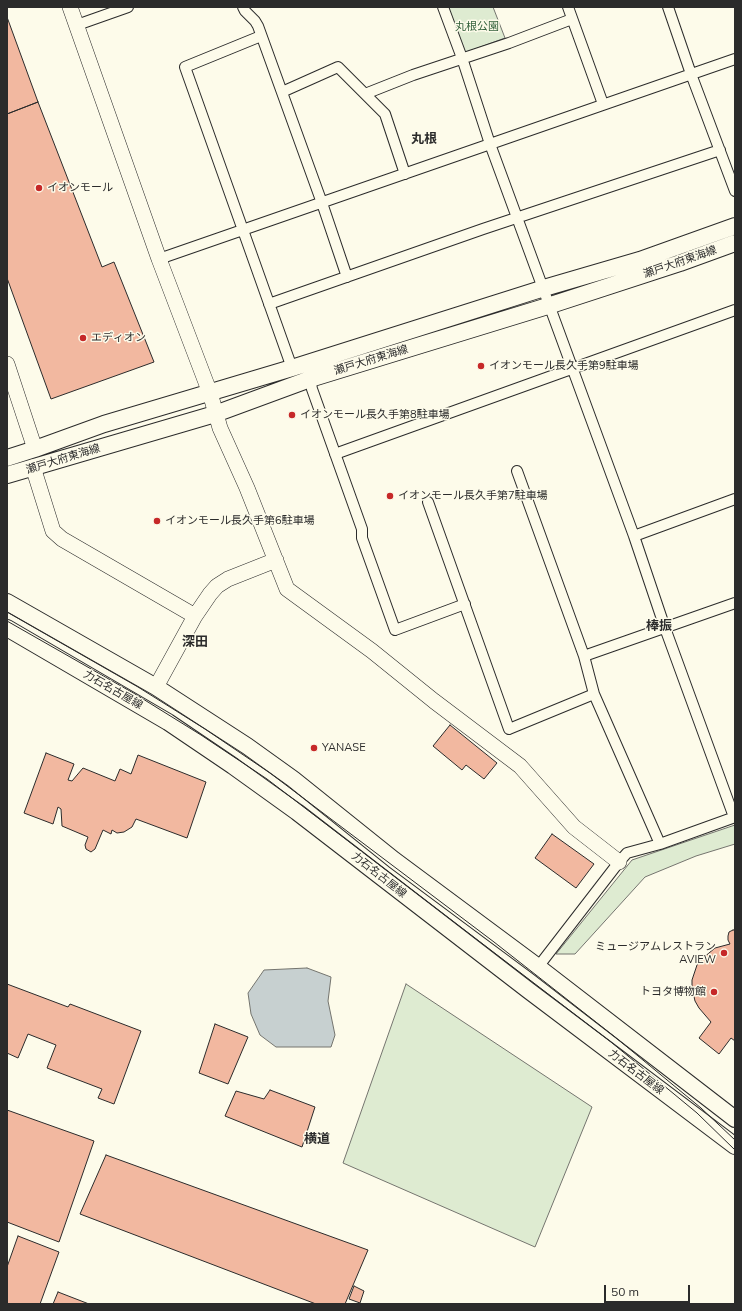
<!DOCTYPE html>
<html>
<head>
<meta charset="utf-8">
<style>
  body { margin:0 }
  #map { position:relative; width:742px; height:1311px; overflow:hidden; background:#fdfbea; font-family:Mulish,sans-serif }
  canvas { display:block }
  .frame { position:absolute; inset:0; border:8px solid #2b2b2b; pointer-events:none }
  .scale { position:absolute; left:604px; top:1285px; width:86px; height:18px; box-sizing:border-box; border:2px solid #2b2b2b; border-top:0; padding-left:5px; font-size:12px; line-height:14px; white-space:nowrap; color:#2b2b2b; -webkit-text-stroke:3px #fdfbea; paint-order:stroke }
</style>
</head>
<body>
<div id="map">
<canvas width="742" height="1311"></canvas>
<div class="frame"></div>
<div class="scale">50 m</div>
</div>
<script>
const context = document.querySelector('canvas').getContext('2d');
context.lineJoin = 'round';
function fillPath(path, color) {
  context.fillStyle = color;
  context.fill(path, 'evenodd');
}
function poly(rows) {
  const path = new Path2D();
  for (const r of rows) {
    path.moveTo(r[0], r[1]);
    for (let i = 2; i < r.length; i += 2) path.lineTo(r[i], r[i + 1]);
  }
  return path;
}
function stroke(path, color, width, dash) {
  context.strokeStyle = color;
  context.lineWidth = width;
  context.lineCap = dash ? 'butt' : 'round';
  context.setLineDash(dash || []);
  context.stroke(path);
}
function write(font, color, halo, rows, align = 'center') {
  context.font = font + ' Mulish,"Noto Sans JP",sans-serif';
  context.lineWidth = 3;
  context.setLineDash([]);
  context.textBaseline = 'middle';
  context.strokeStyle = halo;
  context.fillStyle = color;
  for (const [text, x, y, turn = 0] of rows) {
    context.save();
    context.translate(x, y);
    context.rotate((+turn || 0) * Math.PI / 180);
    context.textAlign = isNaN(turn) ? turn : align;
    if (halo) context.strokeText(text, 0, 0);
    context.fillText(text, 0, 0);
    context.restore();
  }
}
const green = poly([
  [447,7,493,7,505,38,464,53,447,7],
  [735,825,735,844,696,856,645,877,575,954,556,954,632,860,735,825],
  [406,984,592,1107,535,1247,343,1163,406,984]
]);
const water = poly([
  [307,968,331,977,328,1001,335,1035,331,1047,276,1047,260,1035,251,1014,248,993,264,970,307,968]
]);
const building = poly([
  [7,17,38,102,7,114,7,17],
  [38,102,102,267,114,262,154,362,51,399,7,278,7,114,38,102],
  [450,725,497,763,484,779,466,765,462,770,433,746,450,725],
  [46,753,74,764,68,780,72,781,83,768,115,781,120,769,131,774,138,755,206,782,187,838,136,819,132,827,124,832,117,833,112,830,111,834,103,830,95,849,91,852,86,849,85,845,88,837,62,826,61,809,58,807,53,824,24,813,46,753],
  [552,834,594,864,576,888,535,858,552,834],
  [733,930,735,930,735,1041,731,1038,719,1054,699,1038,711,1022,699,1008,695,1001,692,988,692,980,697,965,703,958,715,948,730,944,728,940,728,936,729,932,733,930],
  [7,984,68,1007,70,1004,141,1031,114,1104,98,1098,102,1089,47,1068,56,1045,28,1034,18,1058,7,1053,7,984],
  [215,1024,248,1037,228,1084,199,1073,215,1024],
  [270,1090,315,1107,302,1147,225,1116,236,1091,264,1099,270,1090],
  [7,1110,94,1141,59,1242,7,1222,7,1110],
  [106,1155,368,1250,345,1304,316,1304,80,1214,106,1155],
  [18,1236,59,1252,40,1304,7,1304,7,1267,18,1236],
  [354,1286,364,1291,360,1303,349,1299,354,1286],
  [58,1292,89,1304,53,1304,58,1292]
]);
const street = poly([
  [243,7,245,11,255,21,258,26,322,203,347,277],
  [443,7,462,58,490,144,634,536,665,628,734,817],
  [568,7,603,104],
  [668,7,691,74,735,191],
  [77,25,128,7],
  [261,36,185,67,292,368],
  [282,92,338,67,365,94],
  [405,174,385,114,365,94,413,75,509,43,572,19],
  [159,259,735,59],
  [269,304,483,229,720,150],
  [310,379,312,389,362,529,362,538,395,630,465,604],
  [335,454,735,310],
  [428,502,509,729,594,694,584,656,517,471],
  [634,536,735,499],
  [584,656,735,603],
  [594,694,660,844],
  [538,967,619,862,627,853,660,844,735,817]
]);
const secondary = poly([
  [70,7,159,259,210,393,220,428,247,488,287,589,372,651,434,701,520,766,574,827,619,862],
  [7,364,35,449],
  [33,467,53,531,62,539,195,616,210,594,217,586,228,579,276,560],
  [156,687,195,616]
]);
const primary = poly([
  [7,458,35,449,104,424,292,368,544,288,640,260,735,226],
  [7,475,215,414,310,379,551,305,680,263,735,243],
  [7,602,156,687,247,746,293,779,394,860,538,967,735,1119],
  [7,628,168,722,233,766,297,812,528,990,735,1146]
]);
const tram = poly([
  [7,612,138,687,205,729,270,773,494,942,615,1037,701,1108,735,1140],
  [7,621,135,694,201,735,267,779,611,1042,697,1113,735,1150]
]);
const markers = [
  [39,188,4,"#c62828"],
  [83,338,4,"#c62828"],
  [481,366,4,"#c62828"],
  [292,415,4,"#c62828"],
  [390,496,4,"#c62828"],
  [157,521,4,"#c62828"],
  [314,748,4,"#c62828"],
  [724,953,4,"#c62828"],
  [714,992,4,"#c62828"]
];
const parkNames = [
  ["丸根公園",477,27]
];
const poiNames = [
  ["イオンモール",47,188],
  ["エディオン",91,338],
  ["イオンモール長久手第9駐車場",489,366],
  ["イオンモール長久手第8駐車場",300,415],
  ["イオンモール長久手第7駐車場",398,496],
  ["イオンモール長久手第6駐車場",165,521],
  ["YANASE",322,748],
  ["ミュージアムレストラン",716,947,"right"],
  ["AVIEW",716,960,"right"],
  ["トヨタ博物館",706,992,"right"]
];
const streetNames = [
  ["瀬戸大府東海線",680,262,-19],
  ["瀬戸大府東海線",371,360,-17],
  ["瀬戸大府東海線",63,459,-17],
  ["力石名古屋線",113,690,30],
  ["力石名古屋線",379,875,38],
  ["力石名古屋線",636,1072,37]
];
const quarterNames = [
  ["丸根",424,139],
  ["棒振",659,626],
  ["深田",195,642],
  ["横道",317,1139]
];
fillPath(green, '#deebd1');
stroke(green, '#74746e', 1);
fillPath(water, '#c7d0d0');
stroke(water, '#74746e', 1);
fillPath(building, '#f2b8a0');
stroke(building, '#2b2b2b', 1);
stroke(street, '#2b2b2b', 12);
stroke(secondary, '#2b2b2b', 16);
stroke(primary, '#2b2b2b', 18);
stroke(street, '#fdfbea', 10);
stroke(secondary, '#fdfbea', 15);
stroke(primary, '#fdfbea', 16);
stroke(tram, '#2b2b2b', 1);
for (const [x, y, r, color] of markers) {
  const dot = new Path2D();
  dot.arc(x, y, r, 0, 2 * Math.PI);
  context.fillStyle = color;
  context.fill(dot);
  stroke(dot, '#fdfbea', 1.5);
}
write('11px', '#34623c', '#fdfbea', parkNames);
write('11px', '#2b2b2b', '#fdfbea', poiNames, 'left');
write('11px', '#2b2b2b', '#fdfbea', streetNames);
write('bold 13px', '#2b2b2b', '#fdfbea', quarterNames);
</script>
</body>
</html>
